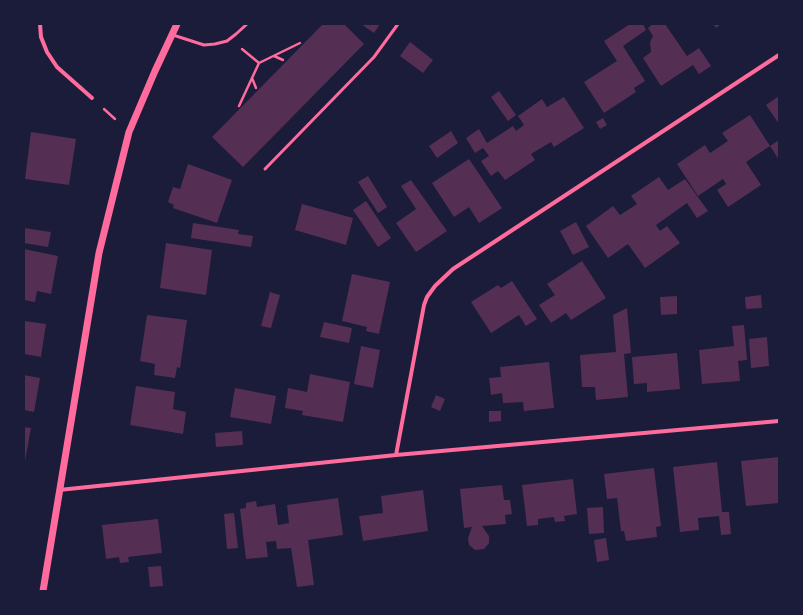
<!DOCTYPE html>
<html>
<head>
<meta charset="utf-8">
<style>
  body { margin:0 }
  #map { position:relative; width:803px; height:615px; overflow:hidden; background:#1b1b3a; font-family:Commissioner,sans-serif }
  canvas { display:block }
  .frame { position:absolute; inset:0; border:25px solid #1b1b3a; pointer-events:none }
</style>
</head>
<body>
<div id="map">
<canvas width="803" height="615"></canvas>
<div class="frame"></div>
</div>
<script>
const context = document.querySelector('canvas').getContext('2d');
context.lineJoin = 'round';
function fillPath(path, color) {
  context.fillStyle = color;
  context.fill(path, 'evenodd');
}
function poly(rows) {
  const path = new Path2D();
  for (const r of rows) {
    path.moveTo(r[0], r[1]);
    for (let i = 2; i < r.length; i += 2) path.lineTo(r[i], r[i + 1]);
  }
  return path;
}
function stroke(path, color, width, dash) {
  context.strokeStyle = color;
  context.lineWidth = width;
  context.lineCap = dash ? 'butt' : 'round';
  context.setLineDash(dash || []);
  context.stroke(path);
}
const building = poly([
  [323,24,344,24,364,44,243,167,212,137],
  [361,24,380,24,374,33],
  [630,24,643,24,646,30,623,46,645,81,634,88,636,92,604,113,584,82,617,61,604,41],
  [653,24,665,24,687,56,699,48,711,66,699,74,693,65,661,86,643,58,651,52,650,42,653,36,648,28],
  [713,24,721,24,716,28],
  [410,42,433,60,423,73,400,56],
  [499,91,516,115,508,121,491,97],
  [779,96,779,124,766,105],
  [564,97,584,128,554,147,551,142,531,154,535,160,505,180,498,171,491,176,481,161,489,156,483,148,475,153,466,138,479,129,487,143,513,126,516,131,524,125,518,116,542,99,547,107],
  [750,115,770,146,779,140,779,160,770,146,746,162,761,185,728,207,717,190,726,184,723,179,698,196,677,164,705,145,710,153,728,141,722,133],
  [603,118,607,125,600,129,596,122],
  [451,131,458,143,437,158,429,146],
  [31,132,76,139,69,185,25,179],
  [469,159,502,208,479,223,469,207,454,217,432,183],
  [188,164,232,180,217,223,173,208,174,205,168,202,173,187,180,189],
  [368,176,387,207,378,213,358,182],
  [659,177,668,190,685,179,708,211,697,218,687,203,656,225,660,231,667,226,680,243,645,268,628,244,608,258,586,226,613,206,620,215,637,204,631,196],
  [411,180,447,231,416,252,396,223,416,209,401,186],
  [366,201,391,238,378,247,353,210],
  [302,204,353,218,346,245,295,230],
  [576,222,589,247,573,255,560,231],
  [193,223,239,230,238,234,253,236,251,247,191,238],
  [24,228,51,232,48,247,24,243],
  [166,243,212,250,206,295,160,288],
  [24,249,58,256,51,294,37,291,35,302,24,300],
  [582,261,606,298,571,320,566,313,551,323,539,305,555,295,547,284],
  [352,274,390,282,379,334,366,331,367,327,342,321],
  [512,281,537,319,526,326,519,315,491,333,471,302,498,285,501,288],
  [270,292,280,295,271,328,261,326],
  [761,295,762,308,746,309,745,297],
  [677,296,677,314,661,315,660,297],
  [627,308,631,353,624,354,628,397,596,400,595,387,582,387,580,355,616,352,613,315],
  [147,315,187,320,180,368,177,367,175,378,154,375,155,364,140,361],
  [24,321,46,324,41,357,24,354],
  [324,322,352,328,349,343,320,337],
  [744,325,747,360,738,361,740,381,702,384,699,350,734,346,732,326],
  [767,337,769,366,751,368,749,339],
  [361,346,380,350,373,388,354,384],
  [677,353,680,389,647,392,647,383,634,384,632,357],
  [549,362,554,408,524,411,523,402,503,403,502,393,491,395,489,378,501,377,500,367],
  [310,374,350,382,343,422,302,415,303,411,285,408,288,388,307,392],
  [24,375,40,378,34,412,24,410],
  [136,386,175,392,173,409,186,412,183,434,130,425],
  [235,388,276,396,271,424,230,417],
  [436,395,445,399,440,411,431,407],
  [489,411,501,411,501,421,489,422],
  [24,427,31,428,25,461,24,461],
  [242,431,243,445,216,447,215,433],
  [779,457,779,503,746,506,741,461],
  [717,462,722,512,729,512,731,534,721,535,719,516,698,518,699,530,680,532,673,467],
  [654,468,661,526,656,527,657,537,626,541,624,531,621,531,617,498,607,499,604,474],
  [573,479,577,514,564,516,565,521,555,522,554,517,538,519,538,525,527,526,522,485],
  [502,485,504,500,510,500,512,514,505,515,506,524,482,526,489,536,489,543,484,549,475,550,469,545,468,538,472,527,464,528,460,489],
  [423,490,428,531,363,541,359,516,383,513,381,496],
  [338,498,343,535,308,540,314,585,297,587,291,548,277,549,276,541,266,542,268,557,246,559,240,509,246,508,246,503,256,501,257,507,275,504,278,525,289,523,287,505],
  [603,507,604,533,589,534,587,508],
  [234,513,238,548,227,549,224,514],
  [158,519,162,553,128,557,129,562,120,563,119,557,106,559,102,525],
  [606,538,609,560,597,562,594,540],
  [161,566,163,586,150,587,148,567]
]);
const path = poly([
  [242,49,259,63],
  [274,56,283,60],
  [252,78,256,88],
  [239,106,259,63,300,43],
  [104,109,115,119]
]);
const service = poly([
  [173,35,204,45,215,44,227,41,236,34,247,24],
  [265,169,374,57,398,24]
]);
const minor = poly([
  [40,24,41,37,47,52,57,67,92,98],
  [396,455,424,305,427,297,435,286,453,269,779,55],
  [59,490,396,455,779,421]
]);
const tertiary = poly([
  [43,591,99,253,129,132,155,71,177,24]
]);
fillPath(building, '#542f53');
stroke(path, '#ff6b9d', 2.5);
stroke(service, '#ff6b9d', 3);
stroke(minor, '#ff6b9d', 4);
stroke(tertiary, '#ff6b9d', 7);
</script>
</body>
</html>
